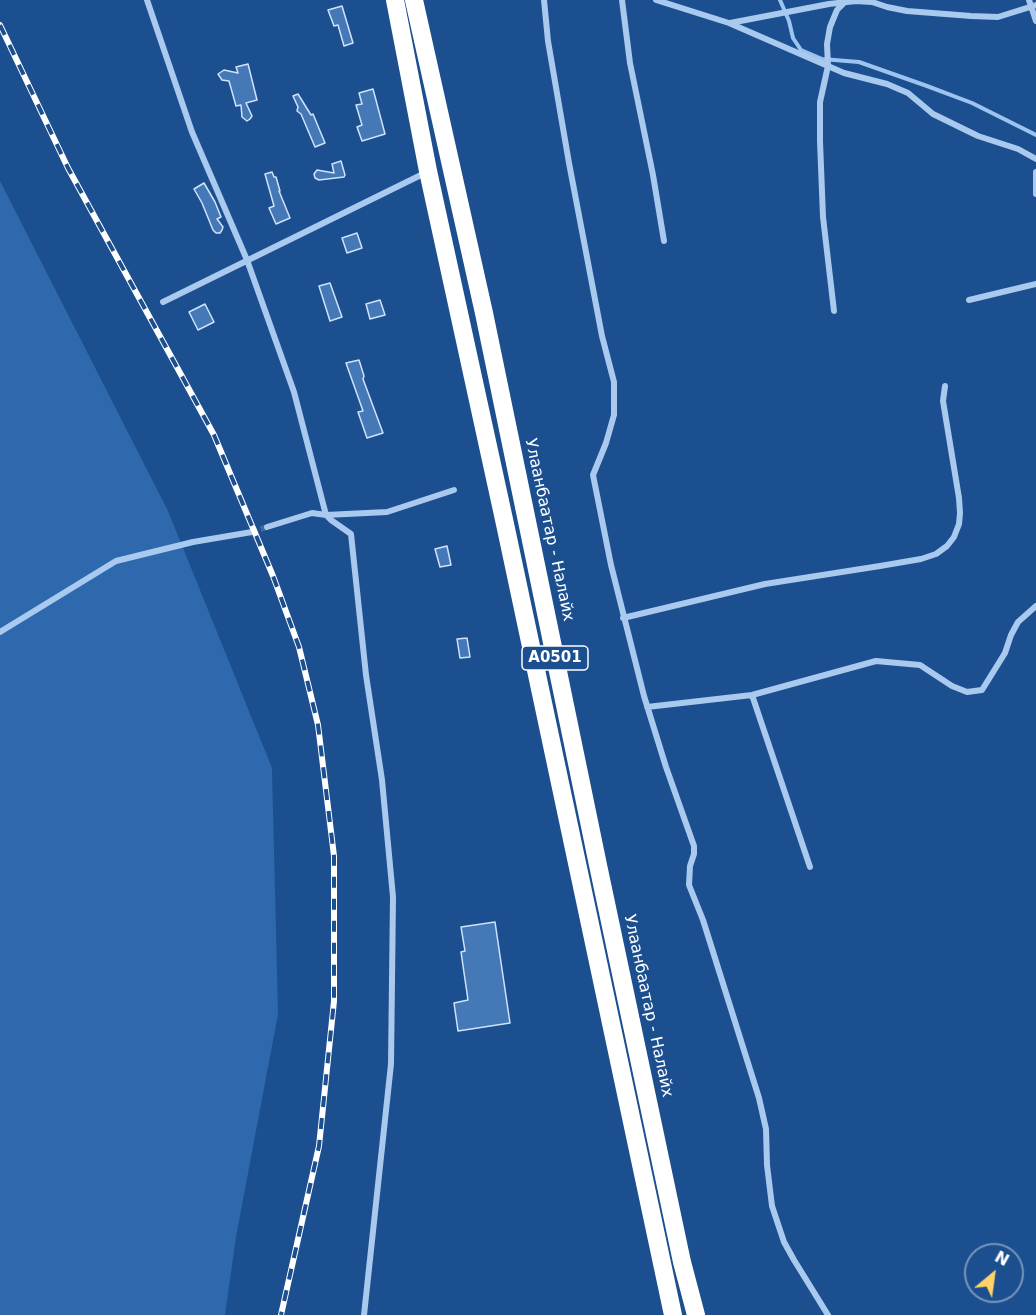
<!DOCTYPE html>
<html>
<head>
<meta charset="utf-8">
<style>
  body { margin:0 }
  #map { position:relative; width:1036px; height:1315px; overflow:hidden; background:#1b4f8f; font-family:"DejaVu Sans",sans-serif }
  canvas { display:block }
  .north { position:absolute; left:964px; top:1243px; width:60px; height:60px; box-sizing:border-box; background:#1b4f8f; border:2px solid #7695bc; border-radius:50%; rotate:29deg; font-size:16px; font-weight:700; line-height:24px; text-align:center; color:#fff }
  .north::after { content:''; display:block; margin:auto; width:21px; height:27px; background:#ffd166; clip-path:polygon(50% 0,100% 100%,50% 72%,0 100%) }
</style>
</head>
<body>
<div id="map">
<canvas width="1036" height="1315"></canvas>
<div class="north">N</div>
</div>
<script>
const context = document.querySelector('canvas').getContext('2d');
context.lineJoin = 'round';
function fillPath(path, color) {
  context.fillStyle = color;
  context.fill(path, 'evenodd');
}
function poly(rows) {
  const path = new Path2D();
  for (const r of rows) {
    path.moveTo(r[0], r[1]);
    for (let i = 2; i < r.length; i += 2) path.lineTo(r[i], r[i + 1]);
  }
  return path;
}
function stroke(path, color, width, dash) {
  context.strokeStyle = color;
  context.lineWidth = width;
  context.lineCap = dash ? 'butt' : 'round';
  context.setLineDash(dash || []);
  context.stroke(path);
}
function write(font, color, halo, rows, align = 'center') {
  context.font = font + ' "DejaVu Sans",sans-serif';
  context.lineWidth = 6;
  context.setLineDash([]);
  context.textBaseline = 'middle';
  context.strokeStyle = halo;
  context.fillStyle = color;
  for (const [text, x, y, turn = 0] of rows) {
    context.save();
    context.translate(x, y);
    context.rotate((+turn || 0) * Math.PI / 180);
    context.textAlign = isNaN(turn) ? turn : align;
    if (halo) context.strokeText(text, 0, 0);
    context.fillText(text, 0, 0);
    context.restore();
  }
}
const green = poly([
  [0,181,168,511,272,768,278,1014,236,1237,225,1315,0,1315]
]);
const stream = poly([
  [780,0,789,21,793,38,801,50,822,59,859,62,927,86,972,103,1036,135]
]);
const building = poly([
  [342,6,353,43,344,46,338,25,334,26,328,10,342,6],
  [248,64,257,100,246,103,252,116,250,119,247,121,242,117,241,105,236,106,229,81,222,80,218,74,224,70,238,73,236,67,248,64],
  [373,89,385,134,362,141,357,127,362,125,356,105,362,104,359,93,373,89],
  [298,94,311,115,313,114,325,143,315,147,301,114,297,111,298,107,293,96,298,94],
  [341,161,345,175,344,177,319,180,315,178,314,174,317,170,334,173,332,164,341,161],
  [272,172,274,177,276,177,280,191,279,191,290,218,276,224,269,208,274,206,265,174,272,172],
  [204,183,215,202,221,217,217,219,223,227,222,230,220,233,216,233,213,230,202,203,194,189,204,183],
  [357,233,362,248,347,253,342,238,357,233],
  [330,283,342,317,330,321,319,286,330,283],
  [380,300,385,315,370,319,366,304,380,300],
  [205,304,214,322,198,330,189,312,205,304],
  [359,360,364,376,363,379,383,433,367,438,358,412,363,411,346,363,359,360],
  [447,546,451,565,440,567,435,549,447,546],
  [467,638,470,657,460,658,457,639,467,638],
  [495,922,510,1023,458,1031,454,1003,468,1000,461,952,465,951,461,927,495,922]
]);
const streetTunnel = poly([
  [252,532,267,527]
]);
const street = poly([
  [147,0,192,132,247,260,294,392,326,515,331,520,351,534,366,675,382,780,393,897,391,1064,364,1315],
  [544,0,548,41,569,163,602,336,614,382,614,415,606,443,593,475,611,565,644,696,666,767,694,846,694,854,690,866,689,885,703,920,759,1098,766,1129,767,1165,772,1206,784,1242,794,1260,828,1315],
  [622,0,630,63,653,175,664,241],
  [656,0,729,23,844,73,887,84,908,93,933,114,978,136,1018,149,1036,159],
  [1029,0,1036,21],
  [730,23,829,4,856,1,872,2,887,7,907,11,971,16,998,17,1036,5],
  [1036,172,1036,194],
  [969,300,1036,284],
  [163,302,425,173],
  [834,311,823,217,820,141,820,102,828,66,827,44,830,27,837,10,847,0],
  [267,527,312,513,326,515,387,512,454,490],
  [623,618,765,584,880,566,921,559,936,554,947,546,954,537,959,524,960,513,959,498,943,401,945,386],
  [0,632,116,561,193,542,252,532],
  [752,695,810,867],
  [647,707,752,695,876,661,920,665,952,686,967,692,982,690,1005,653,1011,635,1018,622,1036,606]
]);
const highway = poly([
  [395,0,428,171,505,524,673,1315],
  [414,0,484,313,598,865,682,1262,696,1315]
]);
const rail = poly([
  [0,25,68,168,214,435,273,576,299,647,318,725,334,856,334,1001,319,1146,281,1315]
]);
const shields = [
  [555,658,66]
];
const shieldNames = [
  ["A0501",555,658]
];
const streetNames = [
  ["Улаанбаатар - Налайх",549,530,78],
  ["Улаанбаатар - Налайх",648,1006,78]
];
fillPath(green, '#2e69ad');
stroke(stream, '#9cc4f0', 4);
fillPath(building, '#4478b7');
stroke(building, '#cfe3fa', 1.5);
stroke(streetTunnel, '#3d69a0', 6, [6, 3]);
stroke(street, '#a9c9ee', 6);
stroke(highway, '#fff', 18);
stroke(rail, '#fff', 6);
stroke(rail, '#1b4f8f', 4, [11]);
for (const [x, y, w] of shields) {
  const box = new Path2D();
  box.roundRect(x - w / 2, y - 12, w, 24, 4.5);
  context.fillStyle = '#1b4f8f';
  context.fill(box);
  stroke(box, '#fff', 1.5);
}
write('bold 15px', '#fff', null, shieldNames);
write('16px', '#fff', '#1b4f8f', streetNames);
</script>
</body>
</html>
